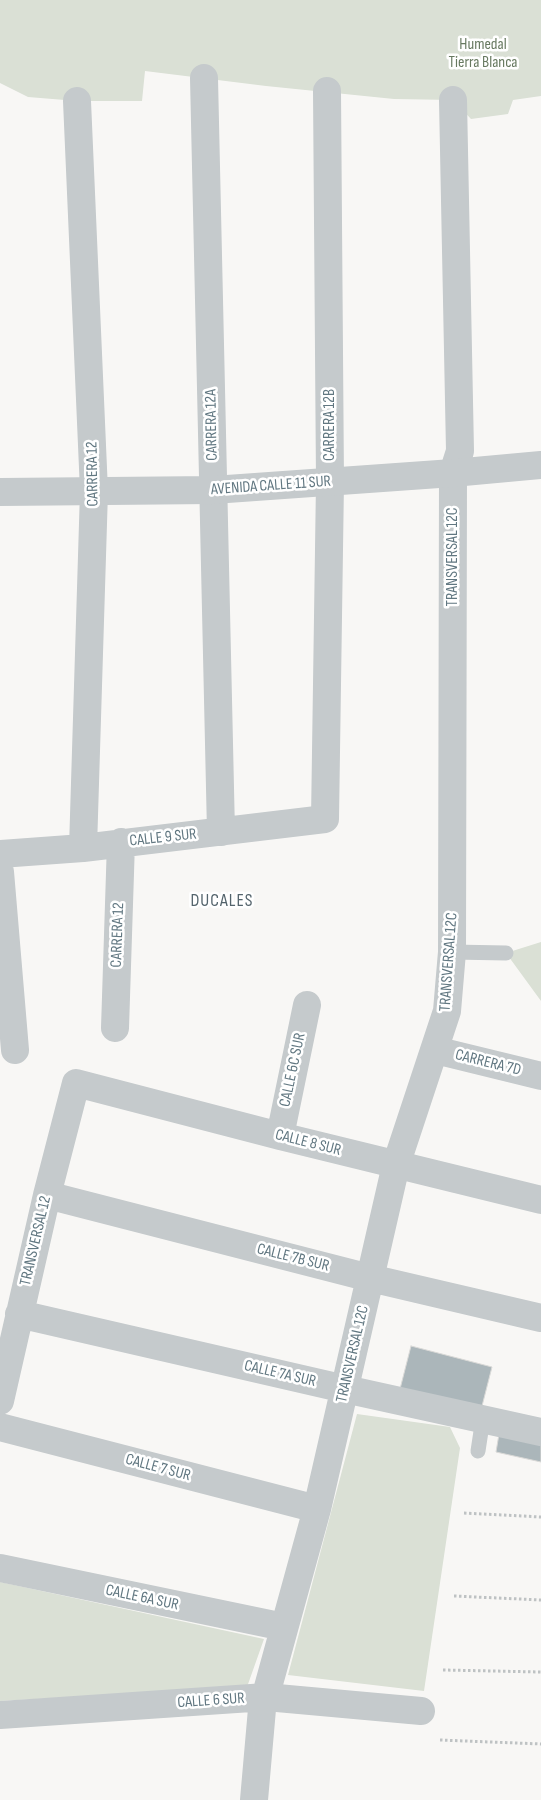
<!DOCTYPE html>
<html>
<head>
<meta charset="utf-8">
<style>
  body { margin:0 }
  canvas { display:block; background:#f8f7f5 }
</style>
</head>
<body>
<canvas width="541" height="1800"></canvas>
<script>
const context = document.querySelector('canvas').getContext('2d');
context.lineJoin = 'round';
function fillPath(path, color) {
  context.fillStyle = color;
  context.fill(path, 'evenodd');
}
function poly(rows) {
  const path = new Path2D();
  for (const r of rows) {
    path.moveTo(r[0], r[1]);
    for (let i = 2; i < r.length; i += 2) path.lineTo(r[i], r[i + 1]);
  }
  return path;
}
function stroke(path, color, width, dash) {
  context.strokeStyle = color;
  context.lineWidth = width;
  context.lineCap = dash ? 'butt' : 'round';
  context.setLineDash(dash || []);
  context.stroke(path);
}
function write(font, color, halo, rows, align = 'center') {
  context.font = font + ' "Sofia Sans Condensed",sans-serif';
  context.lineWidth = 5;
  context.setLineDash([]);
  context.textBaseline = 'middle';
  context.strokeStyle = halo;
  context.fillStyle = color;
  for (const [text, x, y, turn = 0] of rows) {
    context.save();
    context.translate(x, y);
    context.rotate((+turn || 0) * Math.PI / 180);
    context.textAlign = isNaN(turn) ? turn : align;
    if (halo) context.strokeText(text, 0, 0);
    context.fillText(text, 0, 0);
    context.restore();
  }
}
const green = poly([
  [0,0,541,0,541,96,513,100,508,114,471,119,453,100,394,99,266,86,145,71,142,101,77,101,28,97,0,83],
  [541,942,541,1001,506,953],
  [357,1414,450,1427,460,1448,424,1691,288,1675],
  [0,1582,264,1639,247,1687,0,1701]
]);
const building = poly([
  [411,1346,492,1367,481,1410,400,1389,411,1346],
  [499,1434,541,1443,541,1462,496,1452,499,1434]
]);
const path = poly([
  [464,1513,541,1517],
  [454,1596,541,1600],
  [443,1670,541,1672],
  [440,1740,541,1744]
]);
const service = poly([
  [452,952,506,953],
  [478,1451,483,1418]
]);
const minor = poly([
  [204,78,221,832],
  [77,101,94,491,83,848],
  [0,854,83,848,325,819,330,482,327,91],
  [0,872,15,1050],
  [115,1028,121,842],
  [435,1050,541,1076],
  [280,1136,307,1005],
  [47,1195,370,1278,541,1318],
  [19,1314,345,1389,541,1432],
  [0,1401,47,1195,76,1083,280,1136,541,1200],
  [0,1427,317,1509],
  [0,1568,284,1627],
  [0,1715,266,1697,421,1711],
  [254,1800,262,1709,317,1509,396,1165,447,1011,452,952,453,473,460,451,453,100]
]);
const tertiary = poly([
  [0,492,213,490,453,473,541,465]
]);
const parkNames = [
  ["Humedal",483,45],
  ["Tierra Blanca",483,63]
];
const streetNames = [
  ["CARRERA 12A",212,425,-91],
  ["CARRERA 12B",330,425,-90],
  ["CARRERA 12",93,474,-91],
  ["AVENIDA CALLE 11 SUR",271,486,-4],
  ["TRANSVERSAL 12C",453,557,-90],
  ["CALLE 9 SUR",163,838,-6],
  ["CARRERA 12",118,935,-88],
  ["TRANSVERSAL 12C",449,962,-86],
  ["CARRERA 7D",488,1063,14],
  ["CALLE 6C SUR",293,1070,-78],
  ["CALLE 8 SUR",308,1143,14],
  ["TRANSVERSAL 12",36,1241,-77],
  ["CALLE 7B SUR",293,1258,14],
  ["TRANSVERSAL 12C",353,1354,-77],
  ["CALLE 7A SUR",280,1374,13],
  ["CALLE 7 SUR",158,1468,15],
  ["CALLE 6A SUR",142,1598,12],
  ["CALLE 6 SUR",211,1701,-4]
];
const neighbourhoodNames = [
  ["DUCALES",222,901]
];
fillPath(green, '#dae0d5');
fillPath(building, '#abb6ba');
stroke(building, '#d9d9d7', 1);
stroke(path, '#bec2c3', 3, [2.5, 2.5]);
stroke(service, '#c5cacc', 15);
stroke(minor, '#c5cacc', 28);
stroke(tertiary, '#c5cacc', 28);
write('16px', '#677960', '#fff', parkNames);
write('16px', '#617781', '#fff', streetNames);
context.letterSpacing = '1px';
write('18px', '#54646c', '#fff', neighbourhoodNames);
context.letterSpacing = '0px';
</script>
</body>
</html>
